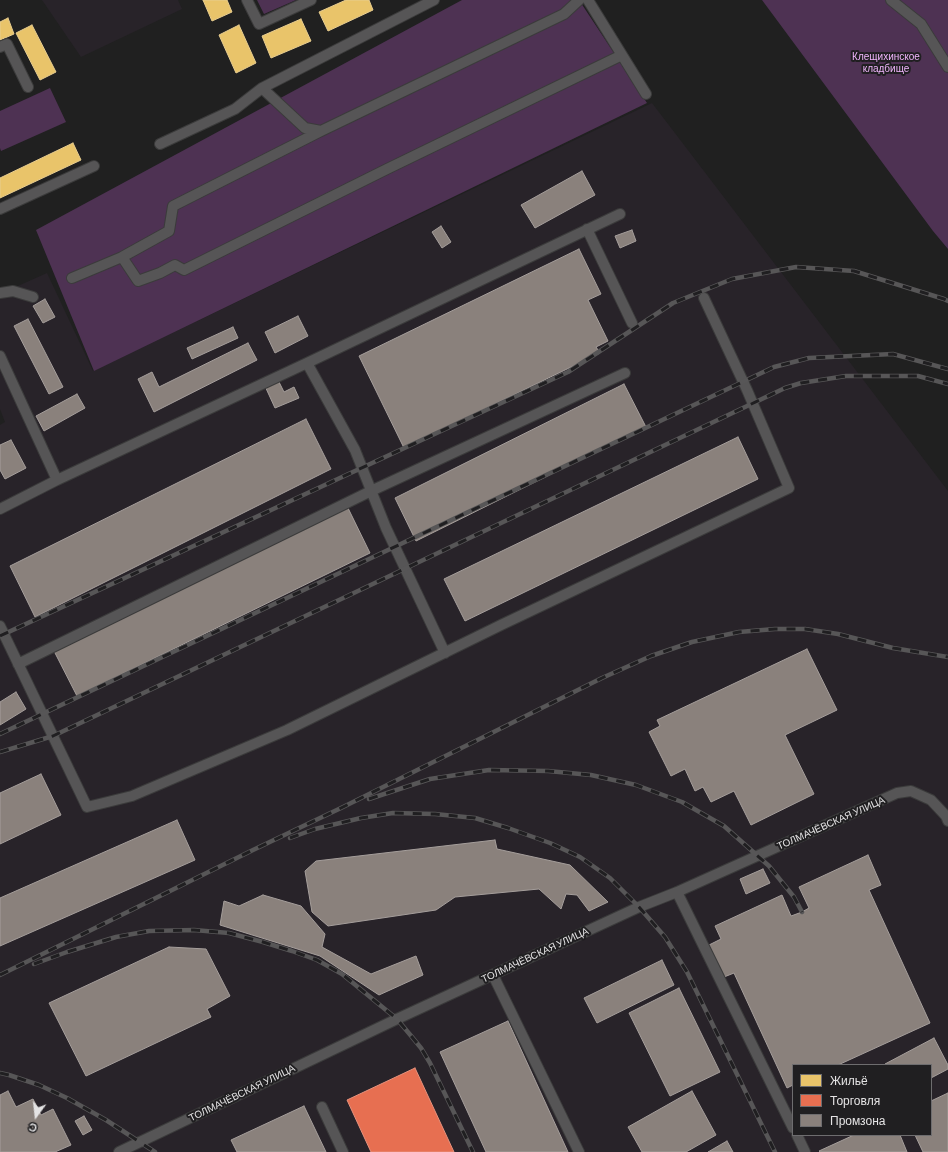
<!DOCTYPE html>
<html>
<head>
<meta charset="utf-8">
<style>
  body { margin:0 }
  #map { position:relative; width:948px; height:1152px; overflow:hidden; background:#202020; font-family:Barlow,sans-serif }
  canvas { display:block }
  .legend { position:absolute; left:792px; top:1064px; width:140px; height:72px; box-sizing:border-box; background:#201f21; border:1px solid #6e6d6f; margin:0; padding:5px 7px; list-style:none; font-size:12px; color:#e4e3e4 }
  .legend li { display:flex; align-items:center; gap:8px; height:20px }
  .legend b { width:20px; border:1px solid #6e6d6f }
  .north { position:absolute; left:16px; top:1096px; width:40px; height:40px; -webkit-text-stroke:3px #201f21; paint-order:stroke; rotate:195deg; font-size:11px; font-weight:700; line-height:16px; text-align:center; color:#e4e3e4 }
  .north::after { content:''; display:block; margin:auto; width:14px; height:18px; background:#e4e3e4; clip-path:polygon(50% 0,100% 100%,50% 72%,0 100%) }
</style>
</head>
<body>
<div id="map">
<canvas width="948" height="1152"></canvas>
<ul class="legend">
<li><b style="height:11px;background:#e9c46a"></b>Жильё</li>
<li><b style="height:11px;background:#e76f51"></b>Торговля</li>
<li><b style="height:11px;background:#8a817c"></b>Промзона</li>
</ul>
<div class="north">С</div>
</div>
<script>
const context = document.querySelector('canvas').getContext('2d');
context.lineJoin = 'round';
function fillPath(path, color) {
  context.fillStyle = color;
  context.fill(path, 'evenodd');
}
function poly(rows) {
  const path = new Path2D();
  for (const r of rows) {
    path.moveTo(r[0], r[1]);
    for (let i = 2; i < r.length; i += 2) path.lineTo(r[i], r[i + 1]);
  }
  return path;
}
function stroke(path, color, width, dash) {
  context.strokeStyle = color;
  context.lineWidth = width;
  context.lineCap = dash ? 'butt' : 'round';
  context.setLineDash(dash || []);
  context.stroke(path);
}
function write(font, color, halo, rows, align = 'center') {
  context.font = font + ' Barlow,sans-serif';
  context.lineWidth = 4;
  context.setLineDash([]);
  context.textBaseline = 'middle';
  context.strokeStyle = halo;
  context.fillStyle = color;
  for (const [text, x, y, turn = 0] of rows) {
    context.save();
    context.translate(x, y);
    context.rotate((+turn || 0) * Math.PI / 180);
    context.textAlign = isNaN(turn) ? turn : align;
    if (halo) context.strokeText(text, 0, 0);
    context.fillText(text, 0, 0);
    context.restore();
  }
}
const built = poly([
  [42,0,178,0,182,9,81,57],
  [652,103,948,491,948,1152,0,1152,0,425,5,422,0,409,0,294,47,273,93,371],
  [793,1065,931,1065,931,1135,793,1135]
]);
const green = poly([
  [257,0,296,0,264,14],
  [462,0,579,0,647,103,94,371,36,230],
  [762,0,948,0,948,249,933,231],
  [50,88,66,122,1,151,0,148,0,111]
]);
const homes = poly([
  [203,0,227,0,232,12,212,21,203,0],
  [346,0,369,0,373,10,328,31,319,12,346,0],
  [8,18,14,34,0,40,0,22,8,18],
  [301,19,311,41,271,58,262,36,301,19],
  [32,25,56,72,40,80,16,33,32,25],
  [239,25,256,63,236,73,219,35,239,25],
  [73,143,81,160,0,198,0,178,73,143]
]);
const shops = poly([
  [415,1068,454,1152,371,1152,347,1100,415,1068]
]);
const industry = poly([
  [582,171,595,195,535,228,521,205,582,171],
  [441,226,451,242,442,248,432,232,441,226],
  [632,230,636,241,620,248,615,236,632,230],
  [579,249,601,294,588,300,608,341,596,347,600,353,404,448,359,356,579,249],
  [45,299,55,317,43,323,33,306,45,299],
  [298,316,308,336,275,353,265,332,298,316],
  [28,319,63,387,49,394,14,326,28,319],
  [233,327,238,338,192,359,187,348,233,327],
  [248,343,257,360,154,412,138,379,152,372,159,387,248,343],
  [277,378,284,392,294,387,299,398,275,408,264,384,277,378],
  [624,384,646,427,416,541,395,498,624,384],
  [77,394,85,408,44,431,36,416,77,394],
  [306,419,331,469,35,617,10,566,306,419],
  [738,437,758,479,465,621,444,579,738,437],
  [11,440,26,468,5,479,0,470,0,445,11,440],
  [348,508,370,553,77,696,54,651,348,508],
  [807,649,837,710,785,735,814,794,751,825,734,791,711,802,703,787,695,791,685,769,671,776,649,732,660,726,657,720,807,649],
  [16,692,26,709,0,725,0,702,16,692],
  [41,774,61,815,0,844,0,793,41,774],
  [177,820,195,860,0,946,0,898,177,820],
  [495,840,497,849,570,865,608,902,589,911,577,895,566,894,561,909,539,889,455,897,436,910,328,926,312,912,305,871,316,861,495,840],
  [868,855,881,885,869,890,930,1023,838,1065,793,1065,793,1085,787,1088,734,973,724,977,709,945,721,939,715,926,782,895,791,916,802,912,809,908,799,887,868,855],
  [763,869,770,883,746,894,740,879,763,869],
  [263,895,301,906,325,934,322,947,371,974,416,956,423,975,379,995,320,956,220,925,224,901,239,906,263,895],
  [169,947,206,949,230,996,207,1009,211,1017,86,1076,49,1003,169,947],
  [662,960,674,985,597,1023,584,998,662,960],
  [679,988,720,1072,670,1096,629,1013,679,988],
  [508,1021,568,1152,486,1152,440,1052,508,1021],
  [934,1038,948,1065,948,1069,931,1078,931,1065,885,1065,885,1064,934,1038],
  [8,1091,16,1107,33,1099,41,1115,53,1109,71,1145,55,1152,0,1152,0,1095,8,1091],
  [692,1091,716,1135,686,1152,642,1152,628,1127,692,1091],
  [948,1093,948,1152,923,1152,915,1135,931,1135,931,1101,948,1093],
  [304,1106,326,1152,237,1152,231,1140,304,1106],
  [84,1116,92,1130,83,1135,75,1121,84,1116],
  [854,1135,900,1135,907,1152,820,1152,819,1151,854,1135],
  [727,1141,733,1152,708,1152,727,1141]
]);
const minor = poly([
  [247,0,259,24,311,0],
  [588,0,646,94],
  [891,0,921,24,948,67],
  [0,47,7,44,28,87],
  [262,88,305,128,321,131,564,14,579,0],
  [160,144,235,109,262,88,434,0],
  [0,209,94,166],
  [587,229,632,323],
  [122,257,138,281,160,273,175,265,184,270,387,169,622,55],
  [72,278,122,257,169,231,173,206,321,131],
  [0,293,13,291,33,297],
  [0,356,57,480,0,509],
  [307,363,620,214],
  [57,480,307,363,355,450,386,528,445,653],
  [0,626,87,807,132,796,287,730,501,625,789,488,747,390,704,298],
  [18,664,371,491,625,373],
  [677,892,793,1128],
  [493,975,579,1152],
  [322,1107,343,1152],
  [797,1135,805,1152],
  [119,1152,397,1019,639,907,677,892,897,793,911,791,931,800,946,816,948,821]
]);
const rail = poly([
  [0,636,568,372,673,303,732,279,796,267,854,271,944,299,948,301],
  [0,734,774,367,809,358,893,354,948,369],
  [0,752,53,736,785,388,801,383,846,376,918,376,948,384],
  [369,799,430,779,489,770,548,771,591,775,636,785,682,802,724,826,769,866,794,897,802,912],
  [290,838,315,829,361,818,393,813,435,814,475,818,508,828,550,843,580,857,610,878,639,907,665,937,687,972,775,1152],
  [34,964,67,952,116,937,149,931,194,930,229,933,263,942,292,951,317,960,342,974,397,1019,412,1037,421,1048,430,1063,473,1152],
  [0,975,253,850,341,808,602,678,651,656,692,642,739,632,775,629,805,629,838,634,893,648,948,657],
  [0,1073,9,1075,39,1085,67,1098,106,1120,155,1152]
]);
const parkNames = [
  ["Клещихинское",886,57],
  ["кладбище",886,69]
];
const streetNames = [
  ["ТОЛМАЧЁВСКАЯ УЛИЦА",831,823,-24],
  ["ТОЛМАЧЁВСКАЯ УЛИЦА",535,955,-25],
  ["ТОЛМАЧЁВСКАЯ УЛИЦА",242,1093,-26]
];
fillPath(built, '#282329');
fillPath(green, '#4e3253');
fillPath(homes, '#e9c46a');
stroke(homes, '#e8cd8f', 1);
fillPath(shops, '#e76f51');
stroke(shops, '#e6927d', 1);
fillPath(industry, '#8a817c');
stroke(industry, '#a59e9b', 1);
stroke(minor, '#3b3b3b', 12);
stroke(minor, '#565556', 10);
stroke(rail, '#575657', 4.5);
stroke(rail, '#201f21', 3, [9]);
write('10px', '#f0b5fc', '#201f21', parkNames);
write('10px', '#e4e3e4', '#201f21', streetNames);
</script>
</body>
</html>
